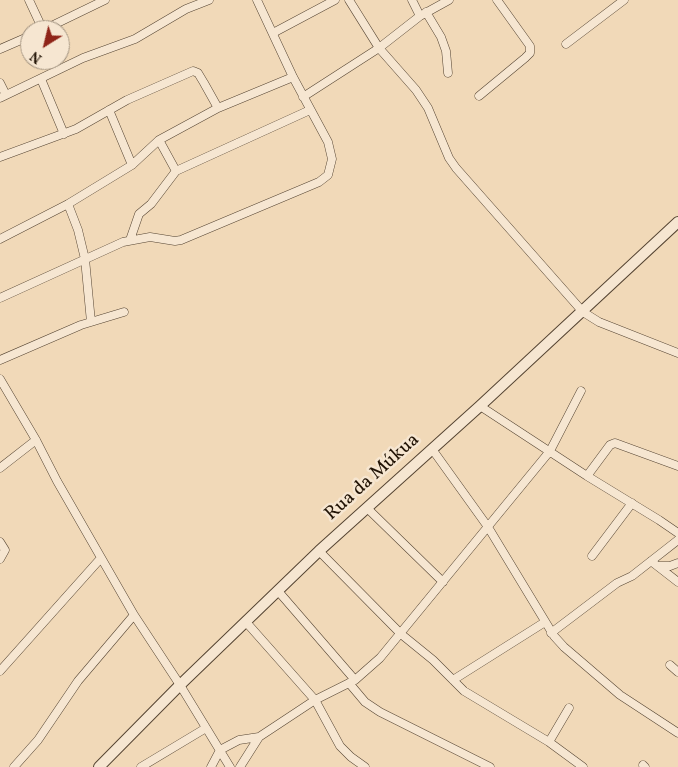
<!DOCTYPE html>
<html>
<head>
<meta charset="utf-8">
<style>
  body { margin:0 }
  #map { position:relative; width:678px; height:767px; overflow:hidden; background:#f1d9b8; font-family:Vollkorn,serif }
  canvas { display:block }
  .north { position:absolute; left:20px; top:20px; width:50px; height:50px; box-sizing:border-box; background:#f6e6d1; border:1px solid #a1927f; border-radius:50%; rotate:216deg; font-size:14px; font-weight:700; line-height:20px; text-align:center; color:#211305 }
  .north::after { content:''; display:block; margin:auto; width:18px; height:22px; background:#8f2418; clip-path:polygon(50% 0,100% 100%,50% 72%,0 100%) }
</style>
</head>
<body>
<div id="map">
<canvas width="678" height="767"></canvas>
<div class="north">N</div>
</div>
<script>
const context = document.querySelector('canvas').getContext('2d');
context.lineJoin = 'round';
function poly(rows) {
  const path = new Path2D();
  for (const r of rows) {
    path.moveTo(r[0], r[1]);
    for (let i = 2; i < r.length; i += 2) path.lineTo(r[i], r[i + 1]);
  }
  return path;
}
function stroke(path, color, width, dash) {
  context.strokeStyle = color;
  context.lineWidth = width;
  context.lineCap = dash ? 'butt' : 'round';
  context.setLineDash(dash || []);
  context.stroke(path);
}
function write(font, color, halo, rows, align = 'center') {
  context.font = font + ' Vollkorn,serif';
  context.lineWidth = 5;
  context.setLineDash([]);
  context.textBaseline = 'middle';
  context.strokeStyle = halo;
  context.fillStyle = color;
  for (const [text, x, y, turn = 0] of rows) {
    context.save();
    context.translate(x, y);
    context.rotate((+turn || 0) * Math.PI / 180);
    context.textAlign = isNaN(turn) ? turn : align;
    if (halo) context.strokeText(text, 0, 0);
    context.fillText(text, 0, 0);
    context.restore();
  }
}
const minor = poly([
  [29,0,43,30],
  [349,0,379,48,416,90,428,108,449,158,456,168,583,312,599,322,678,353],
  [412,0,420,16],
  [426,12,441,37,446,51,448,73],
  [43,30,105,0],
  [273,33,335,0],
  [566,44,624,0],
  [0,49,30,36],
  [41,79,64,134],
  [0,83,6,95],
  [479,96,525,58,530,53,530,46,497,0],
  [303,97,379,48,420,16,449,0],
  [0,98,83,58,135,39,186,9,209,0],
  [109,110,132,165],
  [159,140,176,171],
  [0,157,76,129,127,100,193,71,198,73,204,83,218,108],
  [68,204,78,230,85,259,91,322],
  [0,239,68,204,132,165,159,140,218,108,293,77],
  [130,240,139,214,151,204,176,171,310,110],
  [0,298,123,242,150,237,175,241,181,240,319,182,328,175,332,159,328,142,293,77,257,0],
  [0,360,81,325,124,312],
  [0,379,36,440,57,481,134,615,180,685,230,767],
  [480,406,587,476,659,520,678,533],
  [432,449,488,527,554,636,564,647,620,695,678,733],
  [0,468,36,440],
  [587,476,610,445,615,443,678,466],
  [367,508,443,582],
  [0,542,5,550,0,559],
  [319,551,401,634,433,660,464,691,549,742,583,767],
  [592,556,632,503],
  [651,561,678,582],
  [659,566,670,566,678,563],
  [278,591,355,680],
  [246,622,315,700,340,746,351,757,365,767],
  [551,633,617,583,632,576,678,540],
  [670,665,678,672],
  [0,671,101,558],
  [453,680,545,622],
  [349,683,365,702,380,712,490,767],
  [549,742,569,708],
  [643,765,645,767],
  [14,767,38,740,78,681,134,615],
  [141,767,206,728],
  [211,767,220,750,239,740,259,737,315,700,355,680,380,658,550,451,581,391],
  [240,767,259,737]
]);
const tertiary = poly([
  [99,767,180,685,319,551,480,406,678,222]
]);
const streetNames = [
  ["Rua da Múkua",373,478,-42]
];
stroke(minor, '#554432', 9);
stroke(tertiary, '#554432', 12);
stroke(minor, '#f6e6d1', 8);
stroke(tertiary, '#f6e6d1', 10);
write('19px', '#211305', '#f6e6d1', streetNames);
</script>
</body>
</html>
